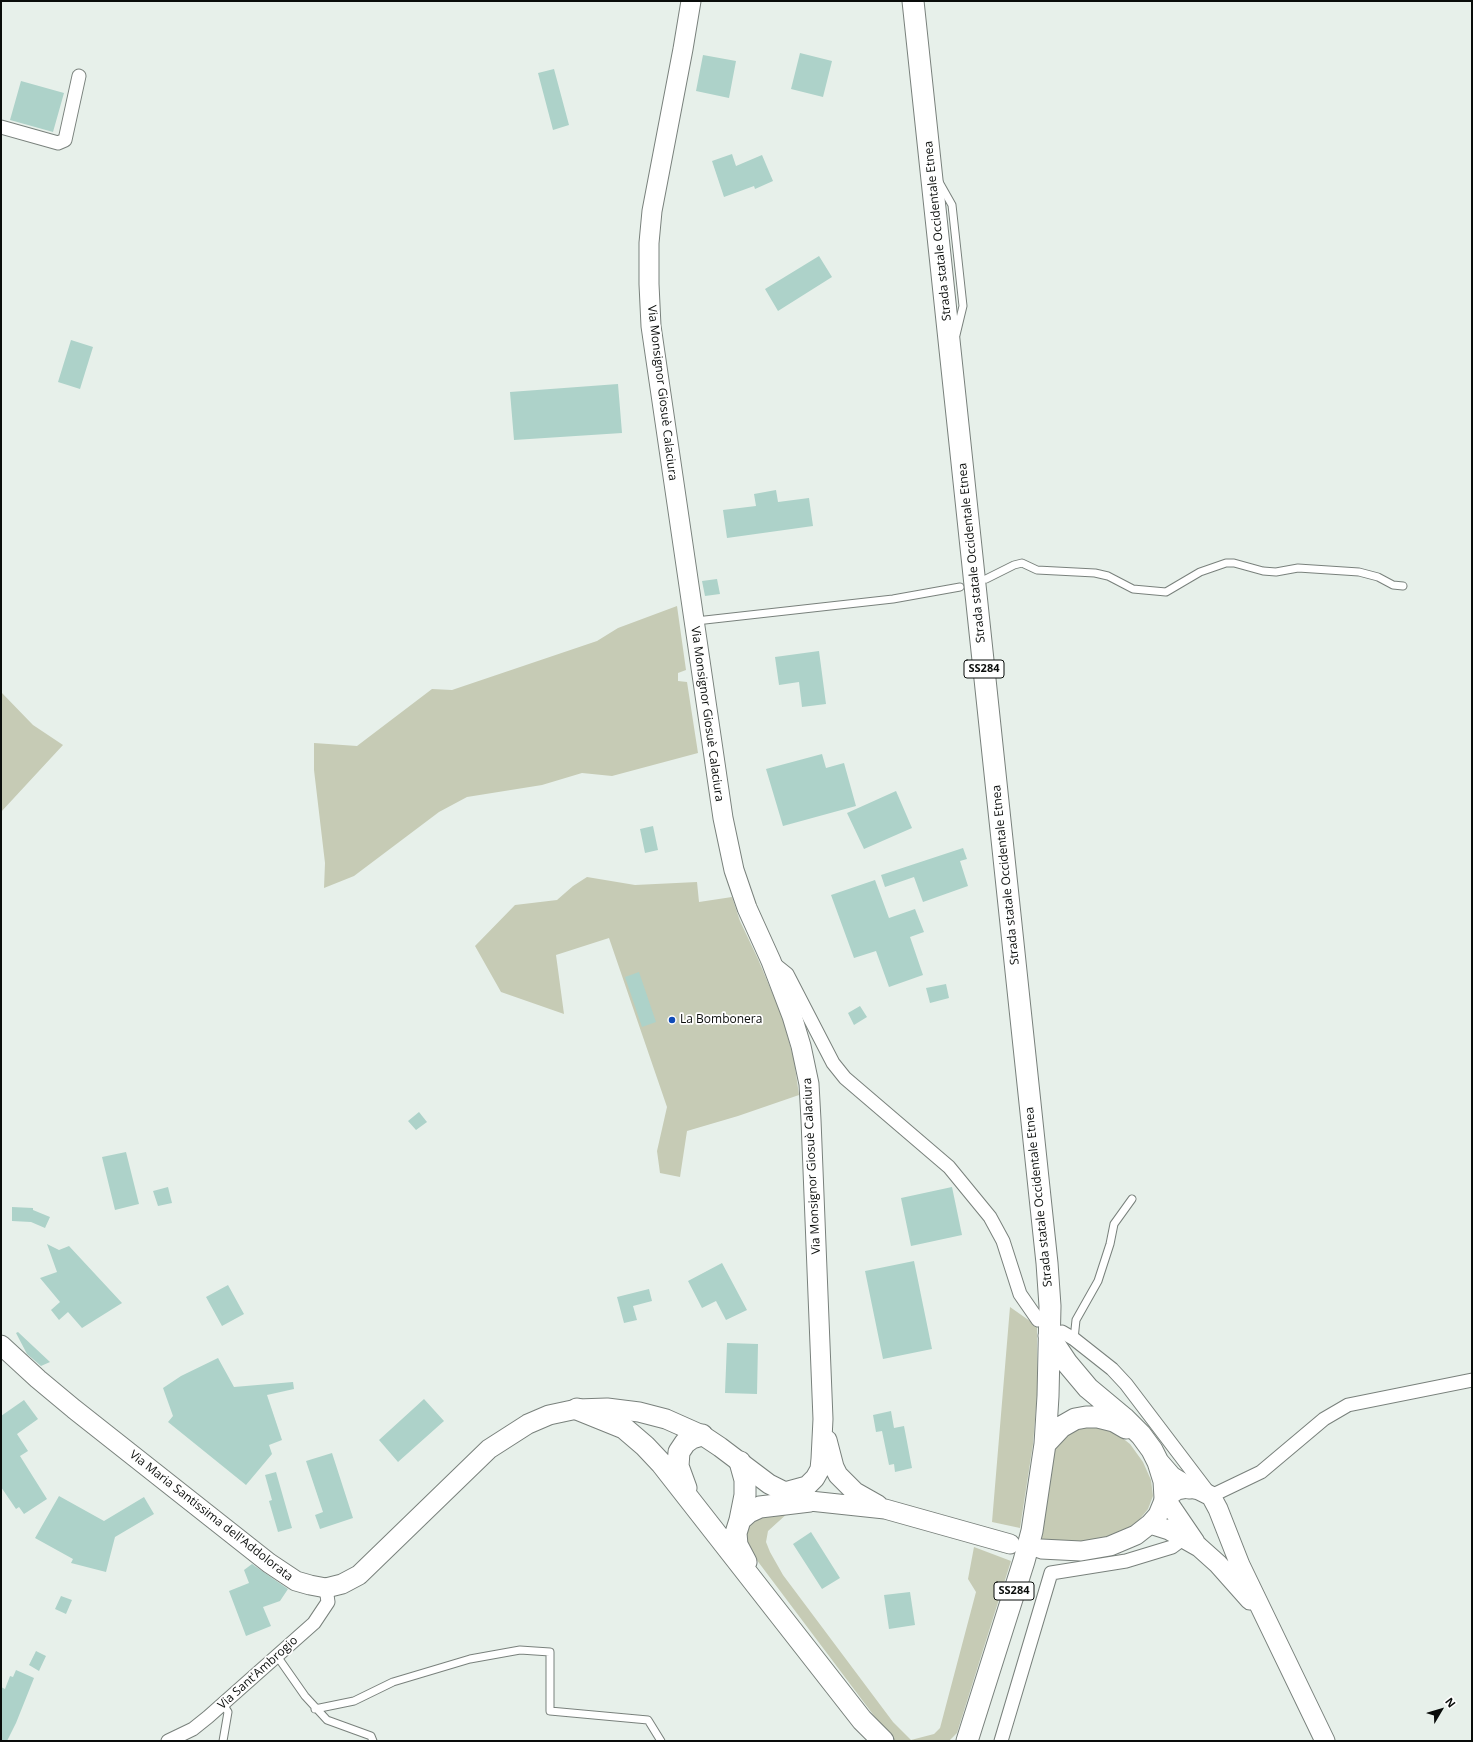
<!DOCTYPE html>
<html>
<head>
<meta charset="utf-8">
<style>
  body { margin:0 }
  #map { position:relative; width:1473px; height:1742px; overflow:hidden; background:#e7f0ea; font-family:"Open Sans",sans-serif }
  canvas { display:block }
  .frame { position:absolute; inset:0; border:2px solid #090c0a; pointer-events:none }
  .north { position:absolute; left:1421px; top:1690px; width:40px; height:40px; -webkit-text-stroke:3px #fff; paint-order:stroke; rotate:52deg; font-size:11px; font-weight:700; line-height:16px; text-align:center; color:#090c0a }
  .north::after { content:''; display:block; margin:auto; width:14px; height:18px; background:#090c0a; clip-path:polygon(50% 0,100% 100%,50% 72%,0 100%) }
</style>
</head>
<body>
<div id="map">
<canvas width="1473" height="1742"></canvas>
<div class="frame"></div>
<div class="north">N</div>
</div>
<script>
const context = document.querySelector('canvas').getContext('2d');
context.lineJoin = 'round';
function fillPath(path, color) {
  context.fillStyle = color;
  context.fill(path, 'evenodd');
}
function poly(rows) {
  const path = new Path2D();
  for (const r of rows) {
    path.moveTo(r[0], r[1]);
    for (let i = 2; i < r.length; i += 2) path.lineTo(r[i], r[i + 1]);
  }
  return path;
}
function stroke(path, color, width, dash) {
  context.strokeStyle = color;
  context.lineWidth = width;
  context.lineCap = dash ? 'butt' : 'round';
  context.setLineDash(dash || []);
  context.stroke(path);
}
function write(font, color, halo, rows, align = 'center') {
  context.font = font + ' "Open Sans",sans-serif';
  context.lineWidth = 3.5;
  context.setLineDash([]);
  context.textBaseline = 'middle';
  context.strokeStyle = halo;
  context.fillStyle = color;
  for (const [text, x, y, turn = 0] of rows) {
    context.save();
    context.translate(x, y);
    context.rotate((+turn || 0) * Math.PI / 180);
    context.textAlign = isNaN(turn) ? turn : align;
    if (halo) context.strokeText(text, 0, 0);
    context.fillText(text, 0, 0);
    context.restore();
  }
}
const green = poly([
  [677,606,686,670,678,673,678,681,687,682,698,753,612,776,582,773,542,785,467,797,439,812,354,876,324,888,325,863,314,770,314,743,357,746,432,689,452,690,597,641,618,628],
  [1,692,33,725,63,745,1,812],
  [587,877,635,885,697,882,699,902,732,897,740,921,758,959,782,1016,794,1060,799,1095,738,1116,687,1131,680,1177,660,1173,657,1151,667,1107,609,938,556,955,564,1014,501,992,475,946,515,905,557,900,573,886],
  [1010,1307,1037,1326,1037,1395,1033,1444,1020,1528,992,1522],
  [1084,1423,1112,1430,1130,1444,1143,1462,1151,1480,1153,1496,1148,1509,1139,1520,1125,1531,1104,1539,1067,1544,1039,1541,1053,1448,1062,1435],
  [789,1512,768,1531,766,1542,770,1552,783,1575,893,1722,911,1740,934,1734,940,1728,976,1592,968,1579,974,1547,1011,1561,957,1733,949,1741,893,1741,744,1543,751,1518]
]);
const building = poly([
  [800,53,832,61,823,97,791,89],
  [703,55,736,61,729,98,696,91],
  [554,69,569,125,553,130,538,73],
  [21,81,64,93,53,132,10,120],
  [732,154,736,166,762,155,773,181,755,189,754,186,724,197,712,161],
  [819,256,832,277,778,311,765,289],
  [71,340,93,347,80,389,58,382],
  [618,384,622,433,514,440,510,392],
  [776,490,778,502,809,498,813,526,727,538,723,510,756,506,754,494],
  [717,579,720,594,705,596,702,581],
  [819,651,826,704,802,707,799,682,779,685,775,657],
  [822,754,826,768,844,763,856,806,783,826,766,769],
  [896,791,912,828,864,849,847,813],
  [653,826,658,850,645,853,640,829],
  [963,848,967,859,960,861,968,886,923,902,914,877,885,887,881,875],
  [875,880,889,918,915,909,924,932,910,937,923,975,889,987,876,951,854,958,831,895],
  [639,972,656,1022,642,1027,625,977],
  [946,984,949,998,930,1003,926,988],
  [860,1006,867,1017,854,1025,848,1013],
  [419,1112,427,1122,416,1130,408,1121],
  [126,1152,139,1204,115,1210,102,1157],
  [168,1187,172,1203,158,1206,153,1191],
  [952,1187,962,1235,911,1246,901,1198],
  [12,1207,33,1208,33,1210,50,1217,45,1228,31,1222,12,1221],
  [47,1244,59,1250,69,1246,122,1303,82,1328,68,1312,59,1320,51,1310,60,1302,40,1278,57,1272],
  [914,1261,932,1349,883,1359,865,1271],
  [722,1263,747,1310,726,1320,716,1301,702,1308,688,1281],
  [228,1285,244,1314,222,1326,206,1297],
  [649,1289,652,1301,633,1306,637,1320,624,1323,617,1297],
  [18,1332,50,1362,41,1366,27,1354,16,1333],
  [727,1343,758,1344,757,1394,725,1393],
  [218,1358,234,1387,293,1382,294,1389,267,1395,282,1440,269,1445,272,1454,246,1485,168,1422,173,1416,163,1388,181,1376],
  [424,1399,444,1421,398,1462,379,1440],
  [24,1400,38,1419,17,1434,28,1451,20,1456,47,1499,24,1514,19,1507,16,1509,1,1487,1,1416],
  [891,1411,894,1428,904,1426,912,1468,895,1472,894,1464,889,1465,882,1431,876,1432,873,1415],
  [332,1453,353,1518,320,1529,315,1515,323,1512,306,1461],
  [276,1472,292,1528,278,1532,269,1501,272,1500,265,1475],
  [59,1496,104,1521,144,1497,154,1514,115,1537,106,1572,71,1563,73,1559,35,1538],
  [811,1532,840,1578,822,1589,793,1544],
  [252,1564,288,1589,280,1601,263,1607,271,1626,246,1636,229,1591,249,1583,244,1570],
  [910,1592,915,1625,889,1629,884,1595],
  [61,1596,72,1600,66,1614,55,1609],
  [36,1651,46,1656,39,1671,29,1665],
  [16,1670,34,1678,16,1723,7,1741,1,1741,1,1687,5,1689,10,1676,13,1677]
]);
const lane = poly([
  [939,182,952,205,963,306,956,335],
  [986,579,1014,565,1022,563,1037,570,1095,573,1108,576,1133,589,1166,592,1200,572,1226,563,1234,563,1263,571,1276,572,1298,568,1359,572,1378,577,1393,585,1403,586],
  [696,621,893,599,960,587],
  [1074,1339,1076,1320,1098,1281,1110,1244,1114,1224,1132,1199],
  [277,1656,305,1696,327,1720,371,1736,373,1741],
  [223,1704,228,1712,223,1741],
  [315,1709,354,1701,393,1682,470,1659,520,1650,550,1652,550,1711,648,1720,661,1741]
]);
const street = poly([
  [1,127,58,143,65,140,79,76],
  [772,962,787,974,833,1063,845,1078,949,1167,990,1217,1003,1241,1020,1294,1038,1320],
  [1062,1332,1074,1339,1112,1369,1126,1384,1211,1496,1261,1472,1324,1419,1348,1405,1472,1380],
  [168,1741,193,1729,208,1717,314,1623,328,1602,326,1588],
  [1001,1741,1051,1573,1126,1561,1172,1547,1184,1538]
]);
const secondary = poly([
  [691,1,683,49,652,211,649,243,649,284,651,326,723,818,734,870,747,908,771,961,792,1016,801,1046,809,1084,811,1120,823,1419,821,1459,820,1469,815,1478,807,1486,785,1492],
  [1,1345,38,1379,74,1409,269,1563,296,1581,310,1585,326,1588,342,1584,359,1575,489,1449,528,1424,549,1415,577,1409,607,1408,639,1412,666,1419,702,1435,720,1447,769,1484,785,1492,810,1501,885,1509,1010,1544],
  [827,1440,834,1467,838,1475,855,1492,878,1505],
  [1165,1498,1195,1542],
  [1150,1524,1169,1530,1199,1547,1218,1564,1250,1600],
  [1041,1549,1081,1551,1110,1546,1136,1535,1150,1524,1158,1515,1165,1498,1177,1490,1189,1488,1199,1490,1211,1496,1218,1509,1240,1565,1325,1741]
]);
const primary = poly([
  [913,1,1047,1263,1050,1306,1048,1396,1045,1444,1032,1531,1024,1561,967,1741],
  [1049,1336,1067,1363,1088,1388,1124,1418,1141,1435,1152,1450,1158,1462,1164,1481,1165,1498],
  [577,1409,624,1428,645,1446,661,1463,862,1720,883,1741],
  [1045,1444,1061,1427,1075,1419,1086,1417,1098,1417,1114,1421,1126,1428],
  [740,1462,745,1480,745,1495,740,1520],
  [1158,1462,1171,1477,1189,1488],
  [686,1488,678,1466,679,1452,685,1443,692,1438,702,1435],
  [746,1562,737,1545,736,1533,740,1520,749,1512,760,1507,810,1501]
]);
const markers = [
  [672,1020,4,"#104cb8"]
];
const shields = [
  [984,669,40],
  [1014,1591,40]
];
const shieldNames = [
  ["SS284",984,669],
  ["SS284",1014,1591]
];
const streetNames = [
  ["Strada statale Occidentale Etnea",938,231,-96],
  ["Via Monsignor Giosuè Calaciura",662,393,83],
  ["Strada statale Occidentale Etnea",972,553,-96],
  ["Via Monsignor Giosuè Calaciura",707,714,82],
  ["Strada statale Occidentale Etnea",1006,875,-96],
  ["Via Monsignor Giosuè Calaciura",812,1166,-93],
  ["Strada statale Occidentale Etnea",1039,1197,-96],
  ["Via Maria Santissima dell'Addolorata",211,1516,38],
  ["Via Sant'Ambrogio",258,1673,-42]
];
const poiNames = [
  ["La Bombonera",680,1020]
];
fillPath(green, '#c6cbb5');
fillPath(building, '#add2c9');
stroke(lane, '#79817c', 9);
stroke(street, '#79817c', 15);
stroke(secondary, '#79817c', 21);
stroke(primary, '#79817c', 23);
stroke(lane, '#fff', 7);
stroke(street, '#fff', 13);
stroke(secondary, '#fff', 19);
stroke(primary, '#fff', 21);
for (const [x, y, r, color] of markers) {
  const dot = new Path2D();
  dot.arc(x, y, r, 0, 2 * Math.PI);
  context.fillStyle = color;
  context.fill(dot);
  stroke(dot, '#fff', 1.5);
}
for (const [x, y, w] of shields) {
  const box = new Path2D();
  box.roundRect(x - w / 2, y - 9, w, 18, 3);
  context.fillStyle = '#fff';
  context.fill(box);
  stroke(box, '#090c0a', 1);
}
write('bold 11px', '#090c0a', null, shieldNames);
write('12px', '#090c0a', '#fff', streetNames);
write('12px', '#090c0a', '#fff', poiNames, 'left');
</script>
</body>
</html>
